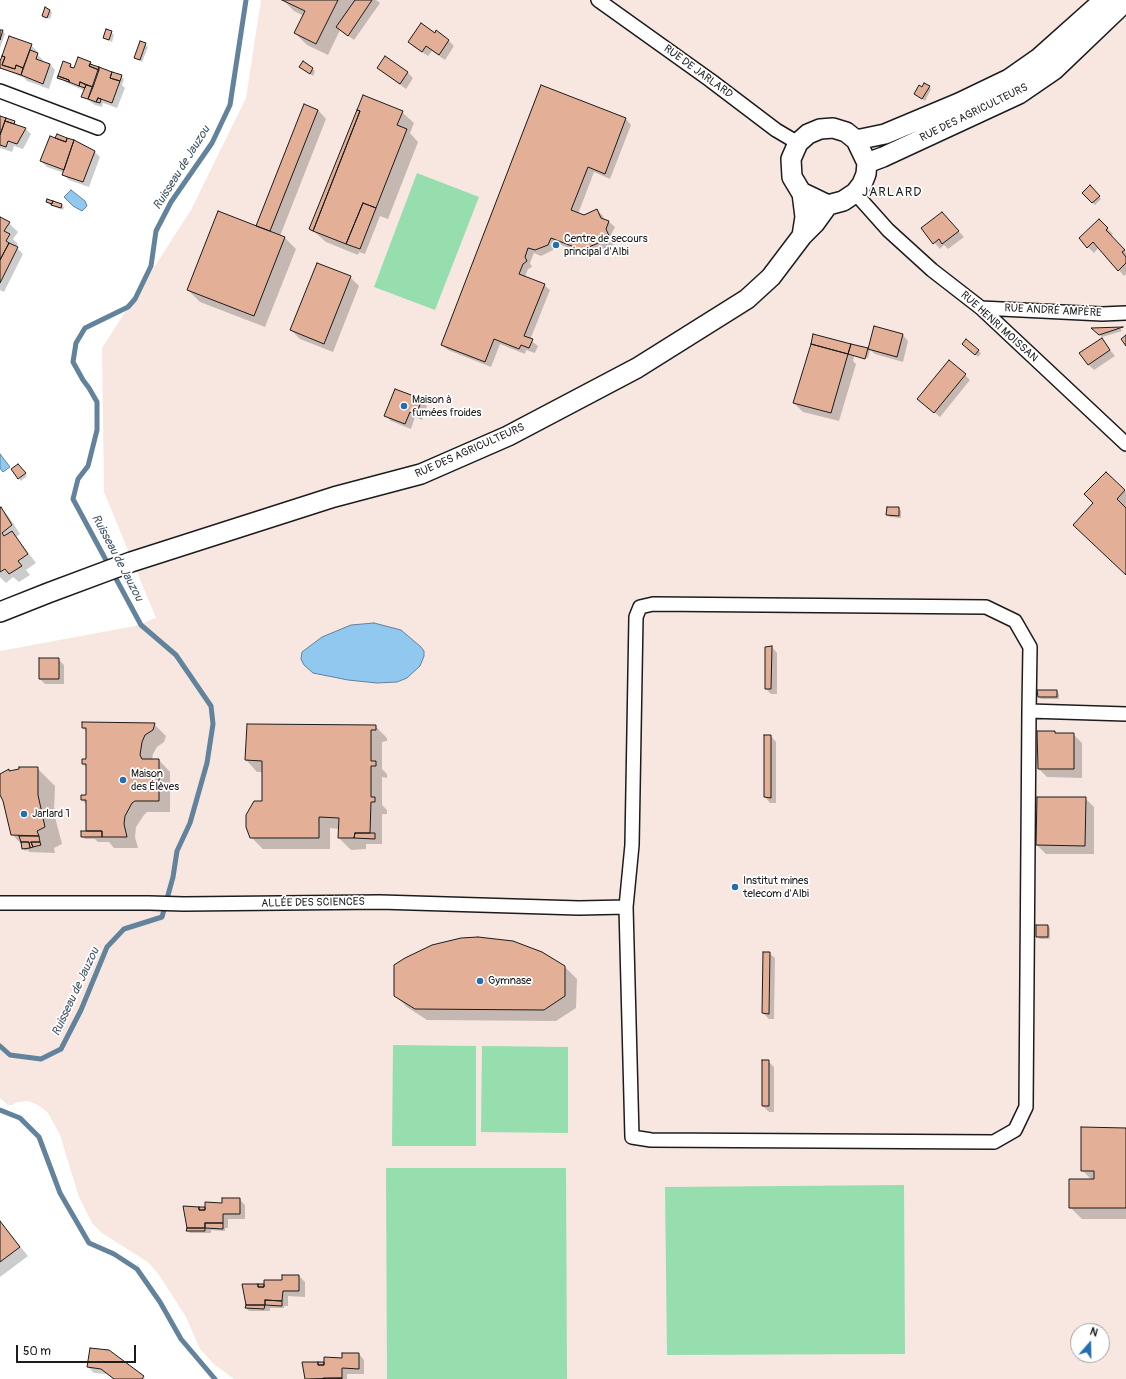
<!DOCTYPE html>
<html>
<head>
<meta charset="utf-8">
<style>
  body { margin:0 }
  #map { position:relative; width:1126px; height:1379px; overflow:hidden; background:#fff; font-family:Pangolin,sans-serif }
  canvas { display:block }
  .north { position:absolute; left:1070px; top:1323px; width:40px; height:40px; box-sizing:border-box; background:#fff; border:1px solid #a4a4a4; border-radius:50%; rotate:20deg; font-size:11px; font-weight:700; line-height:16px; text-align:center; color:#1c1c1c }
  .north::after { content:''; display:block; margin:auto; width:14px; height:18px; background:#1f6fb2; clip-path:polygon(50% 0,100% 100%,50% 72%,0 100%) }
  .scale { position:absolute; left:16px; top:1345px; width:120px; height:18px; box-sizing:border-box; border:2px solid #1c1c1c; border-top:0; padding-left:5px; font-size:12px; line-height:14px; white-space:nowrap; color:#1c1c1c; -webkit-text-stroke:3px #fff; paint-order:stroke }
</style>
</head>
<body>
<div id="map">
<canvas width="1126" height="1379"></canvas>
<div class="north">N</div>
<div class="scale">50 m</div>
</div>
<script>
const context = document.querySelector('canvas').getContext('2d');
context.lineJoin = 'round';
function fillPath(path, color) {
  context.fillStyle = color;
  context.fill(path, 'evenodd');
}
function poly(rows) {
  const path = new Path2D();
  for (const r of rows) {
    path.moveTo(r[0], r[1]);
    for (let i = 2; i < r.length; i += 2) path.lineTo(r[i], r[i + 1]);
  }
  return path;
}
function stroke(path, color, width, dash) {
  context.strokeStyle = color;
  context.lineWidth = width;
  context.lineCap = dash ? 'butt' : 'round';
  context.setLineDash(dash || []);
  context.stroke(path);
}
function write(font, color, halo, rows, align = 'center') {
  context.font = font + ' Pangolin,sans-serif';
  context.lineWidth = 3.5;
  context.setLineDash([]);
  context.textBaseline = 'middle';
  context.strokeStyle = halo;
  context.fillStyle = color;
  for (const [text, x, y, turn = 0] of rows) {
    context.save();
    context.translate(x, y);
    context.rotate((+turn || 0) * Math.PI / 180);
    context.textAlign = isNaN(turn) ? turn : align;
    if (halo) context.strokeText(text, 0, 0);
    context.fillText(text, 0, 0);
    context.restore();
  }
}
const built = poly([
  [261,0,1126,0,1126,1379,234,1379,215,1365,200,1349,186,1317,159,1275,149,1263,102,1233,92,1223,79,1197,60,1135,48,1113,38,1105,28,1101,17,1102,12,1105,8,1105,0,1098,0,651,135,626,156,618,104,492,102,348,191,210,246,98],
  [1078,1331,1102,1331,1102,1355,1078,1355]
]);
const green = poly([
  [417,173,479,197,435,310,374,287],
  [393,1045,476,1046,476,1146,392,1146],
  [482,1046,568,1047,568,1133,481,1132],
  [386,1168,566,1168,567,1379,387,1379],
  [904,1185,905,1354,667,1355,665,1187]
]);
const water = poly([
  [71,190,85,201,87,206,82,211,73,206,64,197,71,190],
  [0,454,10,467,3,472,0,468,0,454],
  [374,623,401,630,421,647,424,651,424,656,420,666,407,678,397,682,377,683,348,680,313,673,304,665,301,659,302,652,322,637,351,625,374,623]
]);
const shadow = poly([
  [283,0,376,0,380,3,354,40,340,30,328,55,307,45,295,33,304,16,294,11],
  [50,10,52,13,50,19,43,16],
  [0,31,3,31,5,34,0,48],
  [111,32,114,35,112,42,107,40,104,38],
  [435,34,448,40,454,46,445,60,432,51,428,56,414,47,409,42],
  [145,44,148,47,142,62,135,58],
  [31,45,37,51,36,53,43,60,42,62,50,64,55,70,49,89,27,81,24,78,0,68,0,64],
  [385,57,408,73,413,78,406,89,384,73,378,68],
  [90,63,94,66,121,76,124,79,122,85,125,88,117,108,103,103,102,107,95,105,82,96,85,91,65,82,59,76,71,65,74,69],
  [303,63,315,71,313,76,303,69],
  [542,87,626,119,631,125,610,179,594,172,578,214,584,216,597,210,603,216,604,220,609,222,615,227,611,235,615,244,588,255,556,243,553,250,541,256,534,253,530,263,532,267,528,269,525,277,544,285,550,290,530,340,538,346,535,353,526,350,525,354,500,344,491,367,448,350,442,345],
  [929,87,931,89,925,101,915,94,922,89],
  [318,110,326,119,280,236,284,237,296,249,265,327,200,302,188,290,257,227],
  [402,112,414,123,410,133,418,142,388,219,380,216,365,254,359,252,358,255,326,242,311,229],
  [0,117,14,122,17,124,16,126,26,129,31,134,23,149,14,146,12,152,0,148],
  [94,151,100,157,89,187,69,180,63,175,64,173,47,167,41,161],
  [1090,186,1101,199,1095,205,1083,193],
  [48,200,62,205,64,207,63,210,50,205,47,202],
  [0,218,9,223,18,232,13,239,18,244,16,247,23,254,4,292,0,290],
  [947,219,964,237,948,249,944,245,940,249,922,228],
  [1099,220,1113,234,1110,236,1126,252,1126,274,1124,276,1099,247,1094,253,1080,239],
  [350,277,359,286,333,352,300,339,291,330],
  [875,328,903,335,908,341,903,362,875,354,870,350,868,358,854,355,854,357,867,360,854,357,853,361,856,364,839,421,803,412,794,403,812,344,869,350],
  [1120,328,1122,331,1102,337,1094,329],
  [1101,339,1115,356,1094,370,1089,365],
  [966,341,981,353,978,357,966,347],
  [965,375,970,380,940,417,918,399],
  [421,400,427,406,422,420,415,417,411,429,391,421,386,416],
  [21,467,27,476,21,481,19,478],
  [1106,473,1126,492,1126,574,1095,504],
  [1,508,9,517,20,534,16,537,36,563,26,570,30,575,19,582,13,577,6,583,0,577],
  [899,508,901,511,901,518,890,517,887,515],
  [772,647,777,653,777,694,771,694,766,689],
  [58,659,64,665,64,684,45,684,40,679],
  [1057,691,1059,694,1059,699,1041,699,1039,697],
  [154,724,166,736,164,742,157,747,153,754,152,760,159,760,170,772,170,812,147,812,144,815,136,827,135,837,138,848,114,848,109,842,98,842,95,839,85,839,82,836,87,832,87,805,82,800,87,796,87,768,83,764,87,760,87,732,83,728],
  [248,725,375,726,387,738,387,741,382,742,382,769,387,774,387,778,382,777,382,805,387,810,387,814,382,814,382,844,366,844,366,849,351,850,339,838,339,829,330,828,330,849,263,849,251,837,263,802,263,772,257,772,246,760],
  [1054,732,1057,734,1073,734,1082,743,1082,778,1047,777,1039,769],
  [771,736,776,742,776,803,770,803,765,797],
  [37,768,55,786,54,813,62,844,54,848,55,853,29,852,28,850,25,851,23,848,22,845,12,834,4,800,0,792,0,775,9,770,10,772],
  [1085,798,1094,807,1094,854,1046,854,1037,845],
  [1048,926,1050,928,1050,939,1040,939,1037,936],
  [769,953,775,958,774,1019,769,1019,763,1013],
  [565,967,577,979,576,1008,556,1021,427,1020,407,1007,395,995],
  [768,1061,774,1067,774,1112,769,1112,763,1106],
  [1126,1129,1126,1219,1082,1219,1070,1207,1092,1180,1082,1170],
  [239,1199,245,1205,245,1219,228,1219,228,1228,225,1228,225,1231,211,1230,211,1233,190,1233,187,1231,206,1208],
  [0,1222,28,1256,0,1277],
  [299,1276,305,1282,305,1297,288,1296,288,1306,284,1306,284,1308,270,1308,270,1311,249,1311,246,1308,258,1285,283,1281],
  [109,1351,143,1377,145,1379,113,1379,107,1374,94,1373,88,1367],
  [359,1354,364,1360,364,1374,347,1374,347,1379,306,1379,303,1363,324,1363]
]);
const stream = poly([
  [0,1046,10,1055,41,1059,61,1049,81,1010,107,947,124,929,162,917,173,877,177,851,190,823,207,763,213,724,211,706,176,655,141,625,73,499,78,479,88,466,97,430,97,402,89,388,83,380,73,362,76,343,85,328,128,307,135,299,151,266,156,231,171,202,212,143,230,105,246,0],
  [0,1110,20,1118,39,1137,60,1193,89,1243,114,1254,137,1269,160,1302,181,1339,215,1379]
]);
const building = poly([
  [282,0,338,0,316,44,294,33,305,11,282,0],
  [355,0,372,0,348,36,336,27,355,0],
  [45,7,50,10,47,18,42,16,45,7],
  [421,23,435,33,436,30,449,40,439,55,426,46,422,52,408,42,421,23],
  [106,29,112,31,109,40,103,38,106,29],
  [0,30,3,30,0,40,0,30],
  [9,36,32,44,23,68,16,65,15,69,2,65,5,57,2,56,9,36],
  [140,41,146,43,140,60,134,58,140,41],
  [30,50,38,53,36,59,50,64,43,84,21,75,30,50],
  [2,56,5,57,2,65,15,69,16,65,23,68,21,75,0,68,0,61,2,56],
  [385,56,408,72,400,84,377,68,385,56],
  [78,57,91,62,89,66,99,70,93,87,80,82,79,86,69,82,69,80,58,76,63,61,71,64,70,67,74,68,78,57],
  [303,61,313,68,310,74,299,67,303,61],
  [90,64,99,67,99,70,89,66,90,64],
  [99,67,112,72,110,78,120,81,112,103,98,98,96,102,88,99,99,67],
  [112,72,122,75,120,81,110,78,112,72],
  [58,76,69,80,69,82,57,78,58,76],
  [80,82,86,85,85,88,79,86,80,82],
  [924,83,930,86,922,99,914,94,919,85,922,87,924,83],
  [86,85,93,87,88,99,81,97,86,85],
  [541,85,626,118,605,174,588,167,571,210,584,215,597,209,601,218,609,221,606,229,610,238,582,250,551,238,548,245,535,250,528,248,525,257,527,261,523,264,519,274,545,284,524,336,533,339,529,348,521,345,519,349,494,339,485,362,441,345,541,85],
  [363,95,403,111,397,125,407,129,376,208,363,203,346,244,313,231,360,111,357,110,363,95],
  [98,98,101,99,100,103,96,102,98,98],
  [304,104,318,110,270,231,256,226,304,104],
  [357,110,360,111,313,231,309,229,357,110],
  [0,116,6,118,0,135,0,116],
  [6,118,15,121,14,124,5,121,6,118],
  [5,121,26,128,17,144,8,141,6,147,0,145,0,135,5,121],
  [57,134,67,138,66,142,55,138,57,134],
  [50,136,66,142,67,138,74,140,64,170,40,161,50,136],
  [74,140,95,151,83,182,62,175,74,140],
  [1090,185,1100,196,1092,203,1082,193,1090,185],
  [47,199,53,201,52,204,46,202,47,199],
  [53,201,62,204,61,208,51,205,53,201],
  [363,203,376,208,360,249,346,244,363,203],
  [218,211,285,237,254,316,187,290,218,211],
  [942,212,959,231,942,244,939,239,933,244,921,228,942,212],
  [0,217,10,222,4,231,10,234,6,241,9,243,0,260,0,217],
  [1099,219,1108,228,1106,230,1125,250,1122,252,1126,257,1126,263,1118,271,1093,242,1087,248,1079,238,1099,219],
  [9,243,18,247,0,283,0,260,9,243],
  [317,263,351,276,324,344,290,330,317,263],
  [874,326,903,334,897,357,868,349,874,326],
  [1123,327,1099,335,1091,328,1123,327],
  [813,334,851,344,848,354,811,344,813,334],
  [1126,335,1126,346,1121,339,1126,335],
  [1102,338,1110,350,1088,365,1079,353,1102,338],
  [966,339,979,350,975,355,962,344,966,339],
  [811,344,848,354,831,413,793,403,811,344],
  [851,344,868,348,865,359,848,354,851,344],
  [949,360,966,374,934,413,917,399,949,360],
  [395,389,422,399,416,415,410,412,405,424,384,416,395,389],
  [18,464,26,473,18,479,11,469,18,464],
  [1106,472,1125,490,1117,499,1126,508,1126,575,1073,525,1093,503,1084,494,1106,472],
  [1,507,12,525,2,533,4,536,12,531,28,554,18,561,22,566,9,574,5,569,0,572,0,508,1,507],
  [887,507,899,507,899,516,886,515,887,507],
  [772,646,771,689,765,689,765,647,772,646],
  [39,658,59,658,59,679,39,679,39,658],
  [1037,690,1057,690,1057,697,1038,697,1037,690],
  [82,722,155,723,153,730,145,735,142,742,140,755,142,759,159,759,159,801,135,801,132,803,125,816,124,824,127,837,102,837,102,831,86,831,86,800,81,800,81,795,86,795,86,764,82,764,82,759,86,759,86,728,82,728,82,722],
  [247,724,376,725,376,730,371,730,371,761,376,761,376,766,371,766,371,797,375,797,375,802,371,802,370,833,355,833,354,838,338,838,339,818,319,817,319,838,250,838,246,827,246,815,254,801,262,801,262,761,245,760,247,724],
  [1037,731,1055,731,1055,733,1074,733,1074,769,1038,769,1037,731],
  [764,735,771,735,771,798,764,797,764,735],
  [19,767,38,767,38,795,45,827,37,831,39,836,11,835,3,801,0,795,0,774,9,769,9,771,19,769,19,767],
  [1037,797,1086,797,1085,846,1036,845,1037,797],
  [81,831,102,831,102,837,81,837,81,831],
  [355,833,375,833,375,839,354,838,355,833],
  [19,836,39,836,40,842,31,842,33,847,30,848,29,842,21,842,19,836],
  [21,842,29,842,30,848,22,849,21,842],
  [31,842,40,842,41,845,33,847,31,842],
  [1036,925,1048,925,1048,937,1036,937,1036,925],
  [478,937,513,941,542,952,565,966,565,996,544,1010,415,1009,394,996,394,965,405,958,432,945,461,938,478,937],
  [763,952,770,952,769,1014,762,1013,763,952],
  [762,1060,769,1060,769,1106,762,1106,762,1060],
  [1081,1127,1126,1128,1126,1208,1069,1208,1069,1179,1094,1179,1094,1171,1081,1171,1081,1127],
  [222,1198,240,1198,240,1214,223,1214,223,1223,205,1223,205,1228,187,1228,183,1206,199,1207,199,1210,205,1210,205,1202,222,1203,222,1198],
  [199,1207,205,1207,205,1210,199,1210,199,1207],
  [0,1221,20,1247,0,1262,0,1221],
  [205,1223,223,1223,223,1229,205,1228,205,1223],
  [187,1228,205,1228,205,1231,186,1231,187,1228],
  [282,1275,299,1275,299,1291,283,1291,282,1301,265,1300,265,1305,246,1305,242,1284,258,1284,258,1287,264,1287,264,1280,282,1280,282,1275],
  [258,1284,264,1284,264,1287,258,1287,258,1284],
  [265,1300,282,1301,282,1306,265,1305,265,1300],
  [246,1305,265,1305,264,1309,245,1308,246,1305],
  [90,1348,109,1350,144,1376,142,1379,114,1379,101,1369,87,1367,90,1348],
  [342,1353,359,1353,359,1369,342,1368,342,1378,305,1379,302,1362,318,1362,318,1365,324,1365,324,1357,342,1358,342,1353],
  [318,1362,324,1362,324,1365,318,1365,318,1362],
  [324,1378,342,1378,342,1379,324,1379,324,1378]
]);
const street = poly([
  [598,0,710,80,776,130,798,143],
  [0,91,98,128],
  [855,193,888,230,932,270,981,308,1126,444],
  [981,308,1102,314,1126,313],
  [1029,711,1030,647,1015,621,986,607,653,604,640,607,636,617,632,845,626,907,632,1137,651,1140,994,1142,1015,1130,1026,1107,1029,711,1126,714],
  [0,903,149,903,184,904,380,902,579,908,626,907]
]);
const secondary = poly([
  [856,140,885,134,959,103,1009,79,1039,58,1104,0],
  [867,163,883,157,1019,94,1054,70,1126,1],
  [802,236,805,217,802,193],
  [0,612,48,593,131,562,334,497,421,474,508,436,637,368,747,299,771,277,802,236,815,223,828,205,843,201,855,193,862,184,866,174,867,163,856,140,846,132,833,128,820,129,808,134,798,143,791,159,792,177,801,192,828,205]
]);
const markers = [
  [556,245,4,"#1f6fb2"],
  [404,406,4,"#1f6fb2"],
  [123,780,4,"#1f6fb2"],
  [24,814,4,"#1f6fb2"],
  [735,887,4,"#1f6fb2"],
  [480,981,4,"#1f6fb2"]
];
const streetNames = [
  ["RUE DE JARLARD",698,72,36],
  ["RUE DES AGRICULTEURS",974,113,-26],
  ["RUE ANDRÉ AMPÈRE",1053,311,3],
  ["RUE HENRI MOISSAN",999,327,42],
  ["RUE DES AGRICULTEURS",470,451,-24],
  ["ALLÉE DES SCIENCES",313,903,-1]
];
const poiNames = [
  ["Centre de secours",564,239],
  ["principal d'Albi",564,252],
  ["Maison à",412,400],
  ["fumées froides",412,413],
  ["Maison",131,774],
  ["des Élèves",131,787],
  ["Jarlard 1",32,814],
  ["Institut mines",743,881],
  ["telecom d'Albi",743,894],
  ["Gymnase",488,981]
];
const waterNames = [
  ["Ruisseau de Jauzou",182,168,-58],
  ["Ruisseau de Jauzou",117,558,62],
  ["Ruisseau de Jauzou",76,992,-65]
];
const quarterNames = [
  ["JARLARD",892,193]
];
fillPath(built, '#f7e7e0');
fillPath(green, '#96dead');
fillPath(water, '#91c8ef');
stroke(water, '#62839b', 1);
fillPath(shadow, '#0003');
stroke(stream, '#62839b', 5);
fillPath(building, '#e3af96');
stroke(building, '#1c1c1c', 1);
stroke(street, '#1c1c1c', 16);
stroke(secondary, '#1c1c1c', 22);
stroke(street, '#fff', 13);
stroke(secondary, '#fff', 19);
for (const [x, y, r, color] of markers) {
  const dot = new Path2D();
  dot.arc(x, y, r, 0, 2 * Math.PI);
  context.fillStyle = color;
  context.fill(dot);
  stroke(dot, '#fff', 1.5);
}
write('11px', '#1c1c1c', '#fff', streetNames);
write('11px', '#1c1c1c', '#fff', poiNames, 'left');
write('italic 12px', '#455866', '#fff', waterNames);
context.letterSpacing = '1px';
write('13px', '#1c1c1c', '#fff', quarterNames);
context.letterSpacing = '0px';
</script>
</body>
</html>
